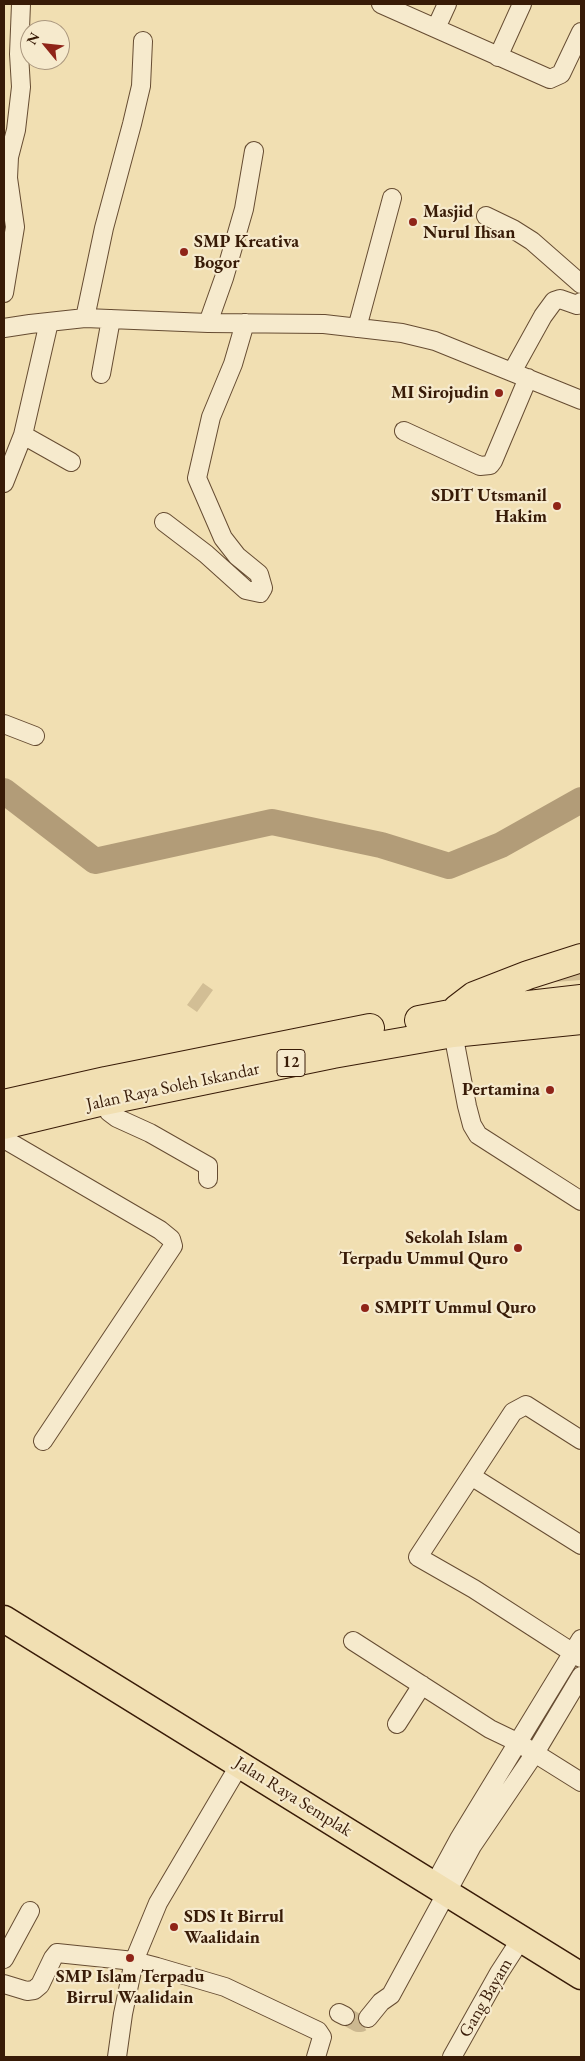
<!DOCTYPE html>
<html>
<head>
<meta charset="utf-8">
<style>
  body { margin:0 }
  #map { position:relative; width:585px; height:2061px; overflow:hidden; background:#f1dfb2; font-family:"EB Garamond",serif }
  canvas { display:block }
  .frame { position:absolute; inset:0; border:5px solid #381b07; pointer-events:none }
  .north { position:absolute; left:20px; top:20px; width:50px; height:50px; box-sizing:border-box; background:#f6eacd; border:1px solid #aa977e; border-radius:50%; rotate:298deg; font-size:14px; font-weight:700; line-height:20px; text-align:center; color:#381b07 }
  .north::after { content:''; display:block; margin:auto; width:18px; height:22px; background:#8f2418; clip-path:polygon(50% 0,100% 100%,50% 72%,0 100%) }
</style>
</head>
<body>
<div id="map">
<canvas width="585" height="2061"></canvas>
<div class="frame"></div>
<div class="north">N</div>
</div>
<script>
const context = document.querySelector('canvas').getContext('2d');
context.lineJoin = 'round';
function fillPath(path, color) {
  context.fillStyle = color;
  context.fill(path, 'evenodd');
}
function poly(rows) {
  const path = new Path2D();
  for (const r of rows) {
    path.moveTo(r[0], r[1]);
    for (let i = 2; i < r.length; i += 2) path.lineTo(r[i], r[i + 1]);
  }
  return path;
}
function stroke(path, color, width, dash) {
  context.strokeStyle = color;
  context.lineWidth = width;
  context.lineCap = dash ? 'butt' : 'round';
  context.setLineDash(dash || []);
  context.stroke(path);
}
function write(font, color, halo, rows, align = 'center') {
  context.font = font + ' "EB Garamond",serif';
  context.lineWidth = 4.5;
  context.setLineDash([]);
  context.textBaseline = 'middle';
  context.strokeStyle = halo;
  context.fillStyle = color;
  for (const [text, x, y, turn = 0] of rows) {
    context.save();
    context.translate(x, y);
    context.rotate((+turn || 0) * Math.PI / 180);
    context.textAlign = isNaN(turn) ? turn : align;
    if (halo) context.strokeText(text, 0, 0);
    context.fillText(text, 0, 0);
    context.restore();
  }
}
const green = poly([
  [581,970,581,980,555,982,555,976],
  [203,983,213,990,197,1012,187,1005]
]);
const river = poly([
  [4,791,95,861,272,822,381,845,449,866,501,845,581,800]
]);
const streetTunnel = poly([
  [345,2016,358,2023,361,2023,368,2018]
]);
const street = poly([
  [381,4,550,79,561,74,581,32],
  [436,28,447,4],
  [498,57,522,4],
  [486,216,513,229,532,241,581,284],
  [4,293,15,227,8,178,9,157,16,130,21,87,19,54,21,4],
  [85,318,104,228,132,124,141,86,143,41],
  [208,323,224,278,244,209,254,151],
  [4,328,30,324,85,318,208,323,324,324,402,333,435,341,581,400],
  [357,328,392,198],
  [512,372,543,316,554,301,560,299,577,305,581,302],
  [101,374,111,319],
  [404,431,480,466,490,465,493,461,528,378],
  [23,435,71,462],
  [4,483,23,435,49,322],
  [164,522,206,554,246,590,260,593,263,588,259,574,237,556,223,538,197,478,211,417,233,364,245,323],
  [4,724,35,736],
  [453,1033,467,1106,472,1125,478,1135,581,1201],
  [104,1101,109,1112,117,1118,150,1133,208,1166,208,1179],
  [4,1139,160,1230,171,1239,173,1246,43,1441],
  [581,1440,526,1405,513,1412,418,1557,474,1589,581,1658],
  [471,1476,581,1545],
  [353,1641,490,1729,517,1742,581,1782],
  [397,1724,422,1685],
  [434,1885,459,1839,581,1639],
  [4,1959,30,1911],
  [4,1984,27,1991,34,1990,40,1985,53,1958,57,1953,134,1961,157,1967,225,1987,318,2031,322,2037,316,2057],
  [339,2013,345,2016],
  [368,2018,381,2002,391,1995,472,1846,535,1753,581,1676],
  [117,2057,123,2014,134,1961,158,1903,240,1764],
  [452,2057,499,1973,521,1939]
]);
const primary = poly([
  [4,1619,581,1976]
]);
const highway = poly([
  [457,1009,474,996,528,975,581,958],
  [419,1020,450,1014,581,999],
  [4,1104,106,1081,370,1028],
  [4,1125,104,1101,333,1054,453,1033,581,1020]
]);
const markers = [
  [413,222,5,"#8f2418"],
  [184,252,5,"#8f2418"],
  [499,393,5,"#8f2418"],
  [557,506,5,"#8f2418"],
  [550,1090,5,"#8f2418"],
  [518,1248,5,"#8f2418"],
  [365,1308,5,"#8f2418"],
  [174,1927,5,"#8f2418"],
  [130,1958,5,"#8f2418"]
];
const shields = [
  [291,1063,28]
];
const shieldNames = [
  ["12",291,1063]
];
const poiNames = [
  ["Masjid",423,212],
  ["Nurul Ihsan",423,233],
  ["SMP Kreativa",194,242],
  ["Bogor",194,263],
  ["MI Sirojudin",489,393,"right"],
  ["SDIT Utsmanil",547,496,"right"],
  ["Hakim",547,517,"right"],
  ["Pertamina",540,1090,"right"],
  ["Sekolah Islam",508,1238,"right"],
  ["Terpadu Ummul Quro",508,1259,"right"],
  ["SMPIT Ummul Quro",375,1308],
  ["SDS It Birrul",184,1917],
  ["Waalidain",184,1938],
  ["SMP Islam Terpadu",130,1977,"center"],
  ["Birrul Waalidain",130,1998,"center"]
];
const streetNames = [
  ["Jalan Raya Soleh Iskandar",173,1087,-12],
  ["Jalan Raya Semplak",293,1797,32],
  ["Gang Bayam",486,1998,-60]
];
fillPath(green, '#d2be95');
stroke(river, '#b29c78', 26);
stroke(streetTunnel, '#ccb890', 18, [18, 9]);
stroke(street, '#664c32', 20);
stroke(primary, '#381b07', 29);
stroke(highway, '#381b07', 30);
stroke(street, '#f6eacd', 18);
stroke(primary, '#f1dfb2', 26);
stroke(highway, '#f1dfb2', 28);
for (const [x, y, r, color] of markers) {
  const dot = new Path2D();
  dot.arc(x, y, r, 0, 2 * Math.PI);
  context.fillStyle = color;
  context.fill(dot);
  stroke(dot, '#f6eacd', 2);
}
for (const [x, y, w] of shields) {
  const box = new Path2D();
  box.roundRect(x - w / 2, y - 13.5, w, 27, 4);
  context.fillStyle = '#f6eacd';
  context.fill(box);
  stroke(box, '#381b07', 1);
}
write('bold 16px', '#381b07', null, shieldNames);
write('bold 18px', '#381b07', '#f6eacd', poiNames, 'left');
write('18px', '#381b07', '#f6eacd', streetNames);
</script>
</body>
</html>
